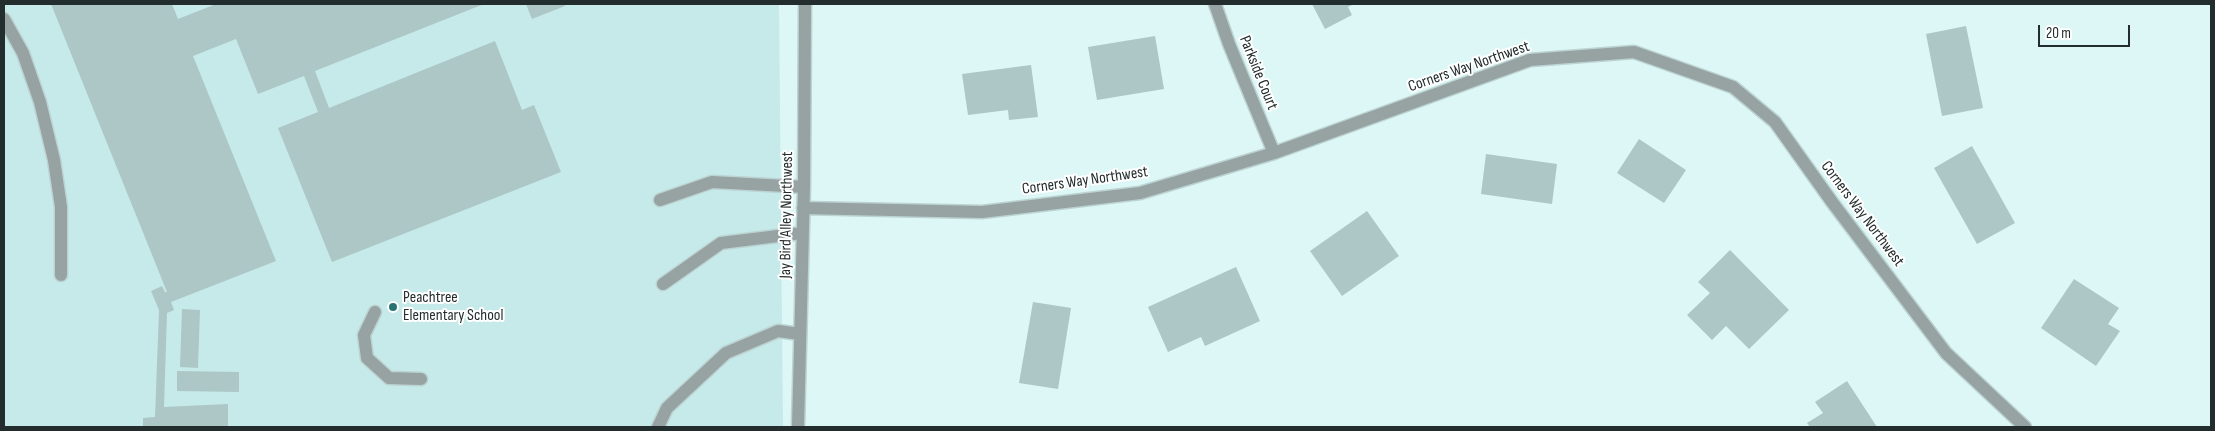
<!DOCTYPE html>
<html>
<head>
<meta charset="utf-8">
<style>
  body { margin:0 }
  #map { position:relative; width:2215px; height:431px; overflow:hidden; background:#dcf7f6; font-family:"Sofia Sans Condensed",sans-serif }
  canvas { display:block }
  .frame { position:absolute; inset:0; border:5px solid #232d2d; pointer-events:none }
  .scale { position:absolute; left:2038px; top:25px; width:92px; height:22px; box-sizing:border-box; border:2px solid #232d2d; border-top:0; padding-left:6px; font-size:15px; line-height:18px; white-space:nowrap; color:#232d2d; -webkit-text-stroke:4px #fff; paint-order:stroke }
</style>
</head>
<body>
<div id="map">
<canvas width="2215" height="431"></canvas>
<div class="frame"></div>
<div class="scale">20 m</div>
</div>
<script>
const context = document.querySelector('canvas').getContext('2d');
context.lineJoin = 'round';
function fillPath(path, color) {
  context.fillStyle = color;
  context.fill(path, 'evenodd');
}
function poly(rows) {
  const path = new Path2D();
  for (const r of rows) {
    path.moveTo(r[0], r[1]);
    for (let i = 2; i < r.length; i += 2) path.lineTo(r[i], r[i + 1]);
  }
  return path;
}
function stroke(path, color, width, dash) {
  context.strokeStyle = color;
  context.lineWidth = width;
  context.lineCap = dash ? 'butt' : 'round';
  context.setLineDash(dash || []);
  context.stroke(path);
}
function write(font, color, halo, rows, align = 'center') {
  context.font = font + ' "Sofia Sans Condensed",sans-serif';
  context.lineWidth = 4;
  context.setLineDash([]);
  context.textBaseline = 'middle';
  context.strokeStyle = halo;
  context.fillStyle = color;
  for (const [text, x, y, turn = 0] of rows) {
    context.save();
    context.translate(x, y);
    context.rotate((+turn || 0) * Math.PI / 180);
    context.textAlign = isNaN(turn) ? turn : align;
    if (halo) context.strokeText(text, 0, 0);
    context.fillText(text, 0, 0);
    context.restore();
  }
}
const built = poly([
  [4,4,779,4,783,427,4,427]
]);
const building = poly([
  [51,4,172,4,178,19,216,4,484,4,315,71,329,108,495,41,522,110,534,105,561,172,332,262,278,128,318,112,304,76,258,94,236,39,193,56,276,261,171,302,174,310,167,313,164,407,228,404,228,427,143,427,143,418,155,417,159,310,151,291,162,286,165,292,167,292],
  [526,4,564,4,565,6,532,19],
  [1312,4,1354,4,1348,7,1352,15,1325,29],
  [1966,26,1983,108,1942,116,1926,34],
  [1155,36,1164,89,1097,100,1088,47],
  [1031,65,1038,117,1009,120,1008,110,968,115,962,74],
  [1639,139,1686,170,1664,203,1617,173],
  [1972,146,2015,223,1977,244,1934,168],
  [1486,154,1557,164,1552,204,1481,194],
  [1367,211,1399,256,1342,296,1310,251],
  [1730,250,1789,310,1749,349,1726,326,1712,340,1687,315,1710,293,1698,282],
  [1236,267,1260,321,1205,346,1201,337,1168,352,1148,307],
  [2074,279,2119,308,2108,324,2120,331,2096,366,2041,328],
  [1033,302,1071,308,1058,389,1019,383],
  [182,309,200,310,198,368,180,367],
  [177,371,239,372,239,392,177,391],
  [1847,381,1877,427,1810,427,1807,423,1823,413,1815,402]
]);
const minor = poly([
  [1215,4,1229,44,1274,153],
  [4,19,23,53,40,102,54,160,61,207,61,275],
  [660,200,712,182,804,187],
  [803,208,982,212,1140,193,1274,153,1530,60,1634,52,1733,87,1775,122,1832,202,1946,353,2025,427],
  [663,284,721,243,802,233],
  [375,312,364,335,367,358,389,378,421,379],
  [658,427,667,408,726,353,778,331,800,334],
  [798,427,804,187,805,4]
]);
const markers = [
  [393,307,5,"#297373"]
];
const streetNames = [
  ["Corners Way Northwest",1469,67,-19],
  ["Parkside Court",1258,73,68],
  ["Corners Way Northwest",1085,181,-8],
  ["Corners Way Northwest",1862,214,53],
  ["Jay Bird Alley Northwest",787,215,-89]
];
const poiNames = [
  ["Peachtree",403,298],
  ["Elementary School",403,316]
];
fillPath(built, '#c6eae9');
fillPath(building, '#acc7c6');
stroke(minor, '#bbd3d2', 15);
stroke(minor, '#97a2a2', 12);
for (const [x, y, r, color] of markers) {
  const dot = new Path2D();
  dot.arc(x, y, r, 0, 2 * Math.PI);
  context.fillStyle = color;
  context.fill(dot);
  stroke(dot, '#fff', 2);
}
write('16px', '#232d2d', '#fff', streetNames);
write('16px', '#232d2d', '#fff', poiNames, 'left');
</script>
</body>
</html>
